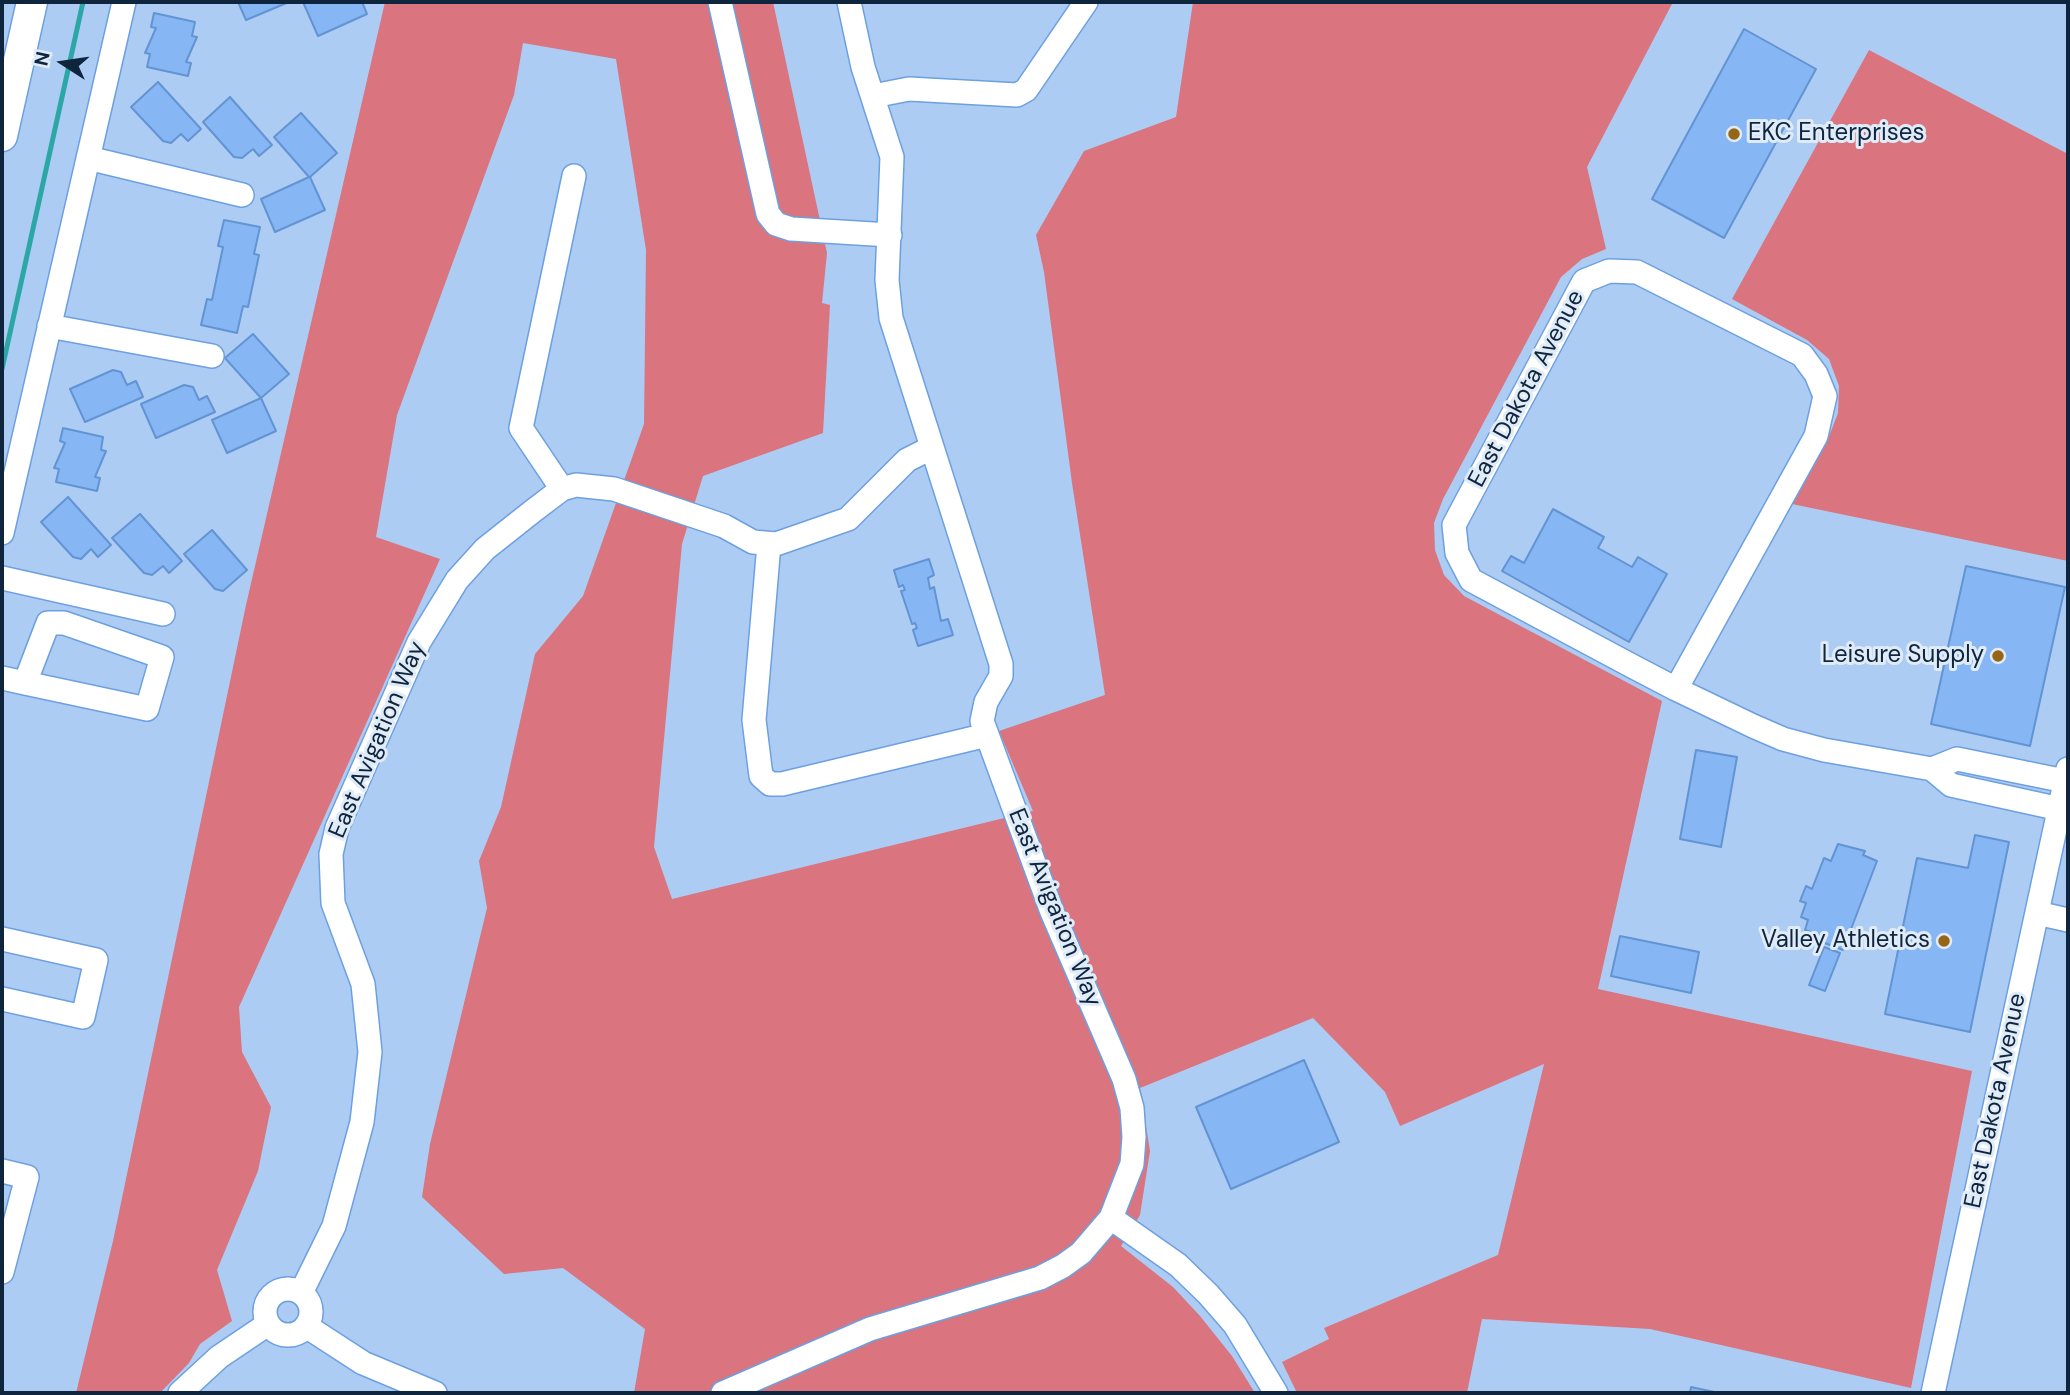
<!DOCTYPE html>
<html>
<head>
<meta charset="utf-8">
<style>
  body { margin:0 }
  #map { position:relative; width:2070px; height:1395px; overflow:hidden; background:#acccf4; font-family:"DM Sans",sans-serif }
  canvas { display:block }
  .frame { position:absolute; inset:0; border:4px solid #0f243d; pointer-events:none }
  .north { position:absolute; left:28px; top:28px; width:70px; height:70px; -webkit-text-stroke:5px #e0ebf8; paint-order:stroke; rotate:282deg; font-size:19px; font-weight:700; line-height:28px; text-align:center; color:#0f243d }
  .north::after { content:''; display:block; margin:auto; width:24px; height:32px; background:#0f243d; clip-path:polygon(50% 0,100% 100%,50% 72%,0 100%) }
</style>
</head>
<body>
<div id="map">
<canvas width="2070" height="1395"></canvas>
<div class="frame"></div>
<div class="north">N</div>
</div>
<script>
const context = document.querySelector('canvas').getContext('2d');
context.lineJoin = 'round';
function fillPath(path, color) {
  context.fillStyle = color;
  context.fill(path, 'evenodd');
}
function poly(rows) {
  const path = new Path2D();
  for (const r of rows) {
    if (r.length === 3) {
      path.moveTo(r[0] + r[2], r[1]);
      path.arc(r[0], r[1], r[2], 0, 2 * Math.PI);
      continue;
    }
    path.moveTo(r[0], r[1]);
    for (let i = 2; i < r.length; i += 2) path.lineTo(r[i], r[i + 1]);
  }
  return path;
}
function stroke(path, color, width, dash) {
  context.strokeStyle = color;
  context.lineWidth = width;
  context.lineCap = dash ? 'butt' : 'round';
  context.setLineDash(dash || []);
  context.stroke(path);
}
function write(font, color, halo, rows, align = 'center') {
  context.font = font + ' "DM Sans",sans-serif';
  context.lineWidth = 6;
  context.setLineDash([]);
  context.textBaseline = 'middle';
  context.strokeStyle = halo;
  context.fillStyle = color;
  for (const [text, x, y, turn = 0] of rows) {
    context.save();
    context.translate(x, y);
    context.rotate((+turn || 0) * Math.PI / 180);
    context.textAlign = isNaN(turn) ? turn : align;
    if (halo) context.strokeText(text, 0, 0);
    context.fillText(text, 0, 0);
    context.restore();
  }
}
const green = poly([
  [385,2,773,2,827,253,822,303,830,305,823,433,703,476,682,544,654,847,672,899,1033,811,999,731,1105,695,1072,483,1044,272,1036,235,1084,151,1176,117,1193,2,1673,2,1587,167,1606,249,1582,259,1561,277,1443,499,1434,523,1435,550,1444,575,1464,596,1662,701,1598,989,1972,1071,1911,1388,1650,1329,1482,1319,1467,1393,1297,1393,1282,1362,1329,1339,1324,1328,1498,1255,1544,1064,1400,1126,1385,1092,1313,1018,1140,1088,1150,1151,1140,1215,1121,1246,1173,1287,1200,1316,1232,1356,1255,1393,634,1393,645,1329,563,1268,504,1274,422,1197,430,1144,487,908,479,861,501,807,535,654,583,596,644,424,646,250,616,59,523,43,514,95,397,415,376,537,440,559,239,1007,242,1052,271,1107,258,1171,217,1270,232,1321,200,1344,189,1363,160,1393,76,1393,113,1241,246,605],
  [1869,50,2068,154,2068,561,1792,504,1828,439,1838,413,1839,386,1829,359,1807,340,1732,299]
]);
const stream = poly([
  [2,369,83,2]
]);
const building = poly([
  [238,2,289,2,246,20,238,2],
  [303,2,362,2,367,14,318,36,303,2],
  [154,13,195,22,192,36,197,37,186,62,191,63,188,76,147,67,150,54,145,53,156,28,151,27,154,13],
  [1744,29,1816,69,1724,238,1652,199,1744,29],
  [158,82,201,129,188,141,181,134,171,143,163,141,131,107,158,82],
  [230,97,272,145,259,156,253,149,242,158,234,157,203,122,230,97],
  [301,113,337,153,310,177,325,210,275,232,261,199,309,177,274,137,301,113],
  [224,220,260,227,254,254,259,255,248,307,243,306,237,333,201,325,207,299,212,300,223,247,218,246,224,220],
  [253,334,289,374,261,398,225,358,253,334],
  [113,370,121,372,127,385,136,381,143,397,85,422,70,389,113,370],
  [184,385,193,387,199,400,207,396,215,412,156,438,141,404,184,385],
  [261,398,276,431,227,453,212,420,261,398],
  [63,428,103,437,101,450,106,451,95,477,100,478,97,491,56,482,59,469,54,468,65,443,60,441,63,428],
  [68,497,111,545,98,557,91,549,81,559,73,557,41,522,68,497],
  [1553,509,1604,537,1598,548,1632,567,1638,557,1667,574,1629,642,1502,571,1511,556,1524,563,1553,509],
  [140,514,182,561,169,573,163,566,152,575,144,573,112,538,140,514],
  [212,530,247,570,223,591,215,589,184,554,212,530],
  [929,559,934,575,928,578,930,589,934,587,941,621,948,619,953,635,918,646,913,630,917,628,915,623,912,624,901,591,905,590,903,585,899,587,894,570,929,559],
  [1966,566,2065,587,2030,746,1931,724,1966,566],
  [1696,750,1737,757,1721,847,1680,839,1696,750],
  [1975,835,2009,842,1970,1032,1885,1014,1917,858,1968,868,1975,835],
  [1838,844,1865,851,1863,855,1877,861,1843,950,1814,939,1816,934,1805,930,1808,920,1801,917,1806,903,1800,901,1806,886,1812,889,1824,858,1831,861,1838,844],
  [1620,936,1699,952,1691,993,1611,976,1620,936],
  [1824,947,1840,953,1825,991,1809,985,1824,947],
  [1304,1060,1339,1142,1231,1189,1196,1107,1304,1060],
  [1691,1387,1719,1393,1690,1393,1691,1387]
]);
const minor = poly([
  [720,2,768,214,776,224,791,229,890,235],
  [873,96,909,89,1017,95,1026,90,1086,2],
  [88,158,242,195],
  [49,326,212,356],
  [562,489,521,428,574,176],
  [2,533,124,2],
  [769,544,754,720,761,776,770,784,782,784,987,735],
  [2,578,163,614],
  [2,678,25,683,147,709,162,657,64,623,48,623,25,683],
  [1676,689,1816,436,1825,396,1816,374,1802,355,1637,272,1609,271,1584,281,1454,525,1457,553,1471,580,1632,666,1676,689,1753,726,1783,739,1824,750,1932,769,1957,759,2065,781],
  [1932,769,1951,785,2060,809],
  [2037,913,2068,920],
  [2,939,96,960,83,1017,2,999],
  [2,1171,27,1177,2,1272],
  [1111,1218,1178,1265,1208,1294,1235,1325,1276,1393],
  [288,1312,23],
  [301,1293,334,1226,362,1122,370,1052,363,984,333,903,331,854,337,828,419,642,457,580,485,549,533,511,562,489,576,485,614,489,724,526,753,542,776,544,848,519,907,460,931,448],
  [306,1326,363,1363,435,1393],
  [180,1393,219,1357,268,1324],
  [723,1393,870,1329,1040,1278,1063,1266,1081,1253,1111,1218,1132,1164,1134,1137,1132,1108,1124,1079,1052,912,982,721,986,702,1001,676,1001,664,891,318,887,280,892,157,863,67,849,2],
  [1933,1393,2068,769]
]);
const major = poly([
  [2,136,32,2]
]);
const markers = [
  [1734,134,7,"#956616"],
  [1998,656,7,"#956616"],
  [1944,941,7,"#956616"]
];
const poiNames = [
  ["EKC Enterprises",1748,134,"left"],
  ["Leisure Supply",1984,656],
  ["Valley Athletics",1930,941]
];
const streetNames = [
  ["East Dakota Avenue",1527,389,-62],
  ["East Avigation Way",378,740,-67],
  ["East Avigation Way",1054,908,68],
  ["East Dakota Avenue",1996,1101,-78]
];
fillPath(green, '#da747f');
stroke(stream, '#2ca7a6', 5);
fillPath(building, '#86b7f4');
stroke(building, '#6294d3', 2);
stroke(minor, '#6da0e0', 26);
stroke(major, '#6da0e0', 33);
stroke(minor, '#fff', 23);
stroke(major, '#fff', 30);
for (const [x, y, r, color] of markers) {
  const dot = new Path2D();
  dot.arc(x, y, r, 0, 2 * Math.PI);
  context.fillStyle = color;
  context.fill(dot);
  stroke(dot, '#e0ebf8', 2.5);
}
write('24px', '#0f243d', '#e0ebf8', poiNames, 'right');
write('24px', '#0f243d', '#e0ebf8', streetNames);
</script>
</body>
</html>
